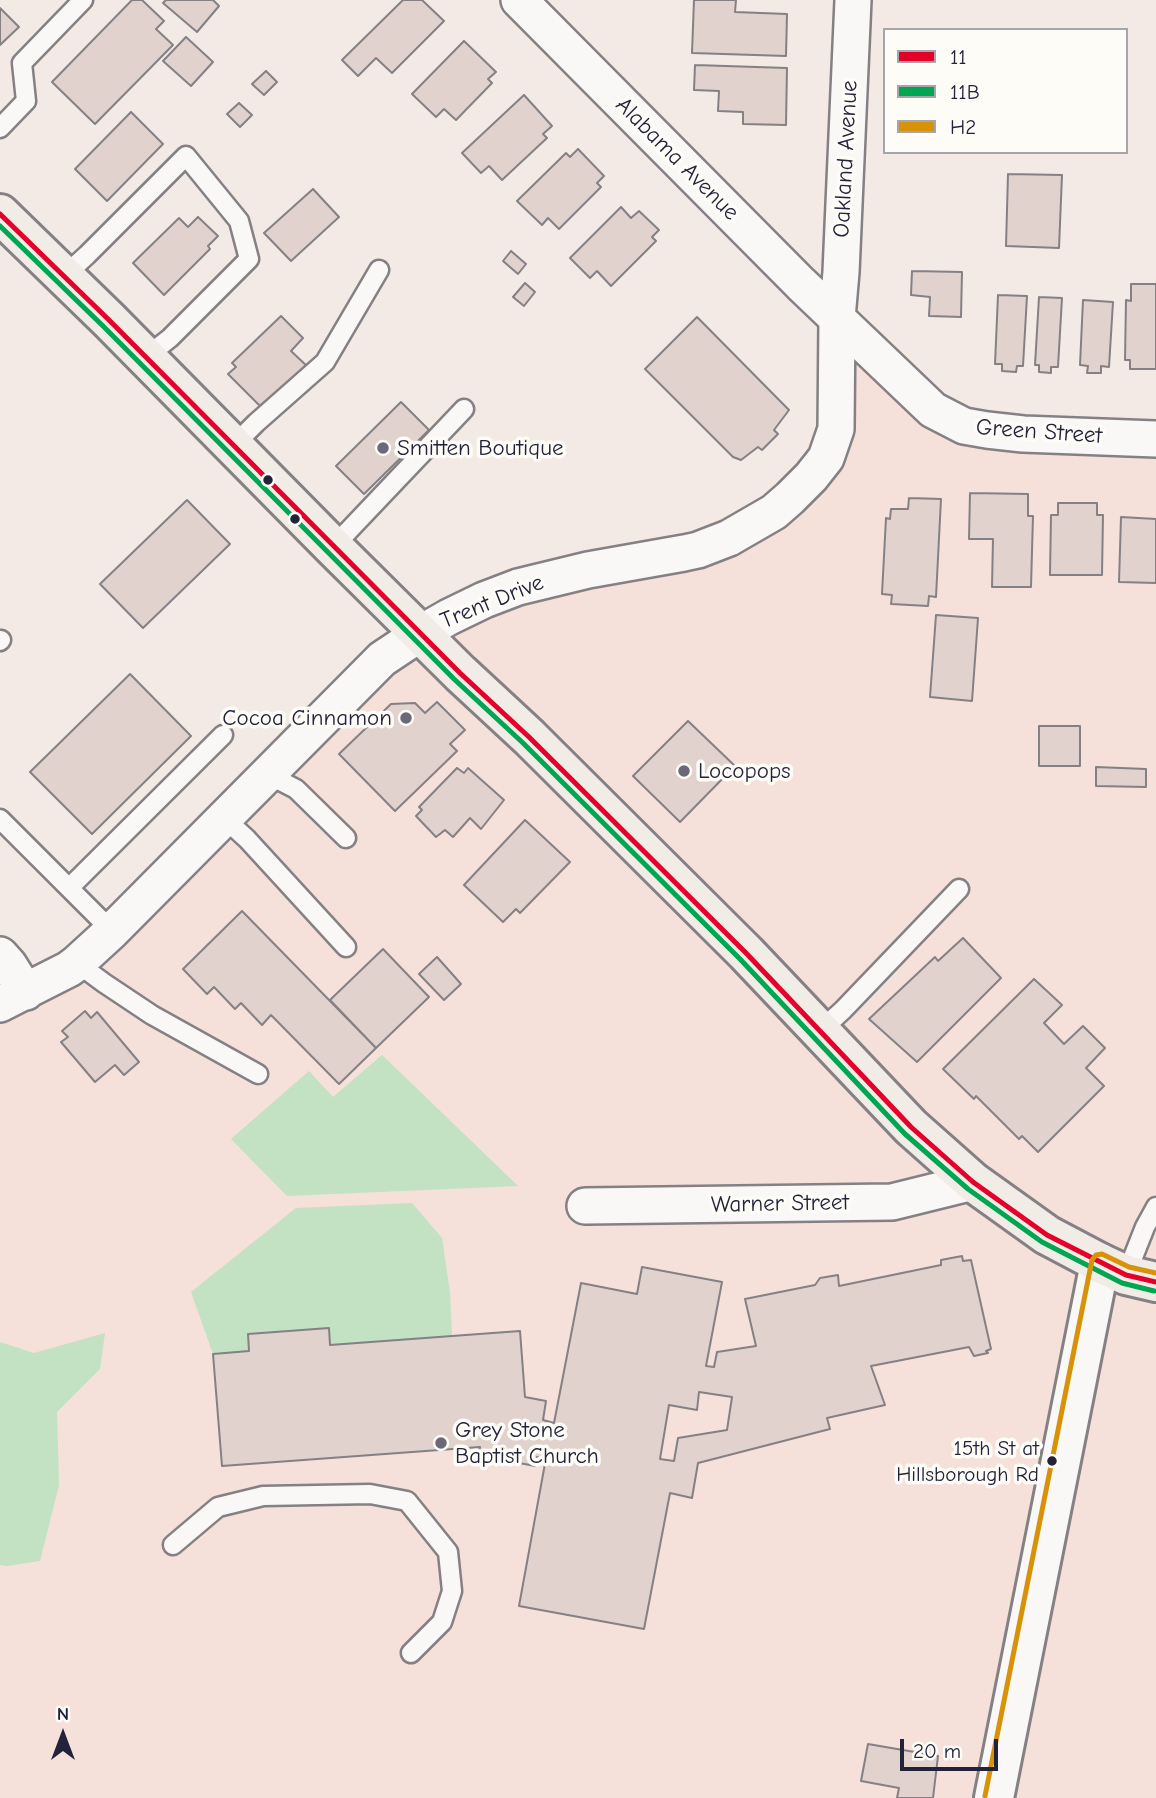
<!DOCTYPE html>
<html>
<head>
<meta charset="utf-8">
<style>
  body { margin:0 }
  #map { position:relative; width:1156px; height:1798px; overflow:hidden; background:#f3eae6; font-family:"Comic Neue",sans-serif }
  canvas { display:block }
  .legend { position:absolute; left:883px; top:28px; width:245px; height:126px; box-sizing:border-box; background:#fdfcf7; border:2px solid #a5a5ac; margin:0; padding:9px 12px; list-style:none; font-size:21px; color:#22223b }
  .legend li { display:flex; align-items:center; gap:14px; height:35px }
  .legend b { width:35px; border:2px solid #a5a5ac }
  .north { position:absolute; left:28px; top:1700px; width:70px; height:70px; -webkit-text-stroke:5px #fdfcf7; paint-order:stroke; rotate:0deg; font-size:19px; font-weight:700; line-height:28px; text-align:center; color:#22223b }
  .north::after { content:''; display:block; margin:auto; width:24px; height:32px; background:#22223b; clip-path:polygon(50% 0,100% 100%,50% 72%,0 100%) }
  .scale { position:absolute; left:900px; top:1739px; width:98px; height:32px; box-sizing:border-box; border:4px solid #22223b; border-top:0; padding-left:9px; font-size:21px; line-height:24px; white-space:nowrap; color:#22223b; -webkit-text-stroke:5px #fdfcf7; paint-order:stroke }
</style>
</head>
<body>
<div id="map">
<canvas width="1156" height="1798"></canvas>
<ul class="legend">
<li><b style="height:9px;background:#e4002b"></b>11</li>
<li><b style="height:9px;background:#00a651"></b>11B</li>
<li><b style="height:9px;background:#d79209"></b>H2</li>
</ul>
<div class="north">N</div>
<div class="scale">20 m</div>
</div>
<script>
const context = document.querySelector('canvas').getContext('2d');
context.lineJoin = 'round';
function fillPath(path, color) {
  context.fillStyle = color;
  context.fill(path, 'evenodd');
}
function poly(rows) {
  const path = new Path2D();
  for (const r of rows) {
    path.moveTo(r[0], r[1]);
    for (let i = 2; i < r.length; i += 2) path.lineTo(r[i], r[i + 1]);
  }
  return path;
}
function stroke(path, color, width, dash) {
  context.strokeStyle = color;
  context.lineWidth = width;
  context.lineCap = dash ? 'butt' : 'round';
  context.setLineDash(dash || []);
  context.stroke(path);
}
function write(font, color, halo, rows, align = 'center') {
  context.font = font + ' "Comic Neue",sans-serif';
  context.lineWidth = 7;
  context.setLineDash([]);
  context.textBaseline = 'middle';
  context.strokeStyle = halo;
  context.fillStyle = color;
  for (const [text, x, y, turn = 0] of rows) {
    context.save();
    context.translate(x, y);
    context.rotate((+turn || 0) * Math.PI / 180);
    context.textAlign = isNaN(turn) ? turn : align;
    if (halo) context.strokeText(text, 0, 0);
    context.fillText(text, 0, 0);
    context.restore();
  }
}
const built = poly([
  [848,332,946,422,1156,432,1156,1798,0,1798,0,1013,388,675,493,601,652,564,804,493]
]);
const green = poly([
  [382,1055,518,1186,287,1196,231,1139,309,1071,333,1097],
  [412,1203,442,1238,450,1292,452,1336,330,1345,328,1328,248,1334,249,1351,213,1354,191,1292,296,1208],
  [105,1333,100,1369,57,1412,59,1485,40,1561,7,1566,0,1565,0,1342,34,1353]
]);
const building = poly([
  [132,0,142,0,164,21,156,29,173,45,95,124,52,82,132,0],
  [166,0,213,0,219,6,197,32,163,3,166,0],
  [403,0,422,0,444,21,392,73,376,58,358,76,342,60,403,0],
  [694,0,736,0,735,12,787,14,786,56,692,53,694,0],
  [0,8,19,27,0,45,0,8],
  [186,37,213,62,191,86,163,61,186,37],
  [464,41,496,72,488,79,492,83,456,120,444,109,436,117,412,94,464,41],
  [695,65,787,68,786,125,743,124,743,112,718,111,719,91,694,90,695,65],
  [266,71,277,82,264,95,252,84,266,71],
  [524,95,552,126,543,134,547,138,502,180,489,166,481,173,462,153,524,95],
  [239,103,252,115,240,127,227,114,239,103],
  [131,112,163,144,107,201,75,169,131,112],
  [578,149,604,176,597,183,601,187,559,229,548,218,542,225,517,201,566,153,570,157,578,149],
  [1008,174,1062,175,1059,248,1006,246,1008,174],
  [313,189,339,217,291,261,264,233,313,189],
  [621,207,631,218,639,211,659,230,652,237,656,241,611,286,597,271,590,278,570,258,621,207],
  [198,217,218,236,208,246,210,249,164,295,133,263,179,218,188,227,198,217],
  [511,251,526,264,518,274,503,261,511,251],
  [912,271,962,272,961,317,929,316,930,297,911,295,912,271],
  [525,283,535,292,524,306,513,297,525,283],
  [1131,284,1156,284,1156,369,1130,369,1130,360,1125,360,1126,300,1131,301,1131,284],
  [998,295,1027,296,1023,366,1017,366,1016,372,1002,371,1002,364,995,364,998,295],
  [1039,297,1062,298,1058,367,1051,367,1051,373,1039,372,1039,365,1035,365,1039,297],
  [1083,300,1113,302,1109,367,1101,366,1101,373,1087,373,1088,366,1080,365,1083,300],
  [281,316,303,338,291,351,309,368,262,408,228,374,236,367,232,363,281,316],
  [697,317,789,410,774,430,778,434,762,450,758,447,741,460,733,457,645,369,697,317],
  [401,402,429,430,364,494,336,466,401,402],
  [970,493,1028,494,1028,516,1033,516,1031,587,992,587,993,539,969,539,970,493],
  [909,498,941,499,936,597,929,596,928,606,891,604,892,595,882,594,886,518,890,519,891,509,908,509,909,498],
  [187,500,230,544,143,628,100,584,187,500],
  [1058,503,1097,503,1097,515,1103,515,1102,575,1050,575,1051,515,1058,515,1058,503],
  [1121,517,1156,519,1156,583,1119,582,1121,517],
  [936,615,978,618,972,701,930,697,936,615],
  [130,674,191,736,92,834,30,772,130,674],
  [437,702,465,730,450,744,457,751,395,811,339,754,391,704,415,703,425,713,437,702],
  [688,721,735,766,680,822,633,776,688,721],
  [1039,726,1080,726,1080,766,1039,766,1039,726],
  [1096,767,1146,769,1146,787,1096,786,1096,767],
  [457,768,464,773,468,768,504,800,481,829,470,818,453,837,445,830,436,837,416,816,422,810,419,807,457,768],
  [525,820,570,862,520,913,516,909,503,922,464,885,525,820],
  [242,911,376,1048,339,1084,271,1015,262,1025,241,1003,235,1009,214,987,207,994,183,969,242,911],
  [963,938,1001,978,917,1062,869,1019,935,957,938,961,963,938],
  [383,949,429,997,376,1048,330,1000,383,949],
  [437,957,461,984,444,1000,419,974,437,957],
  [1034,979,1062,1005,1044,1023,1064,1044,1083,1026,1105,1048,1086,1068,1104,1086,1038,1152,1022,1136,1019,1139,976,1096,974,1099,943,1069,1034,979],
  [85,1011,91,1018,97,1012,139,1062,124,1075,115,1065,95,1082,61,1042,68,1037,62,1031,85,1011],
  [962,1256,963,1261,971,1260,991,1349,986,1351,988,1353,974,1356,969,1347,871,1366,885,1405,827,1418,830,1429,698,1463,692,1498,670,1493,644,1629,519,1606,546,1458,537,1457,535,1466,478,1455,480,1447,222,1466,213,1354,249,1351,248,1334,329,1328,330,1345,520,1331,525,1397,546,1401,543,1420,554,1423,581,1283,637,1294,642,1267,722,1282,706,1366,714,1367,717,1352,756,1346,745,1299,815,1285,820,1278,838,1275,839,1286,941,1265,941,1260,962,1256],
  [699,1392,732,1397,727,1430,678,1438,674,1461,660,1459,669,1405,697,1410,699,1392],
  [868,1744,938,1756,933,1798,897,1798,899,1788,861,1781,868,1744]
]);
const service = poly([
  [0,128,26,101,22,63,83,0],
  [64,276,87,255,186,156,239,221,249,259,170,338,146,357],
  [233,446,256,423,325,362,379,270],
  [333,547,464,409],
  [0,641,1,640],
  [267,774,296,789,346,838],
  [223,817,247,839,346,947],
  [0,819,69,888,223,735],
  [69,888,112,931],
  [77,963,104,983,152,1015,258,1074],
  [820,1031,843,1010,959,889],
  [1126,1275,1145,1227,1156,1207],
  [173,1545,218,1507,263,1496,370,1494,407,1501,448,1552,452,1591,442,1622,411,1653]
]);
const minor = poly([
  [519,0,801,284,933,410,964,426,987,430,1023,434,1156,439],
  [0,955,9,965,26,992],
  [0,1004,69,969,77,963,112,931,382,659,421,633,449,617,484,600,518,587,588,570,684,553,698,550,729,538,774,512,790,498,811,477,826,458,836,429,837,318,841,272,853,0],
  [585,1206,892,1202,973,1182]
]);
const tertiary = poly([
  [994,1798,1100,1263]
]);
const primary = poly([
  [0,214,109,320,333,547,460,673,529,737,746,953,911,1127,973,1182,1047,1235,1100,1263,1126,1275,1156,1282]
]);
const bus1 = poly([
  [0,214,109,320,460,673,529,737,746,953,911,1127,973,1182,1047,1235,1126,1275,1156,1282]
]);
const bus2 = poly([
  [0,226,103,326,454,679,523,743,740,959,905,1134,968,1189,1042,1242,1122,1283,1154,1291]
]);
const bus3 = poly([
  [985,1796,1092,1260,1096,1255,1102,1254,1129,1267,1156,1273]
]);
const markers = [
  [383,448,7,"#6b6877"],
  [268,480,6,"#22223b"],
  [295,519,6,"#22223b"],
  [406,718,7,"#6b6877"],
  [684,771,7,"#6b6877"],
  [441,1443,7,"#6b6877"],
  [1052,1461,6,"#22223b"]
];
const busNames = [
  ["15th St at",1039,1449],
  ["Hillsborough Rd",1039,1475]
];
const streetNames = [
  ["Alabama Avenue",677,159,45],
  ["Oakland Avenue",846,159,-87],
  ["Green Street",1039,432,4],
  ["Trent Drive",492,602,-22],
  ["Warner Street",780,1204,-1]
];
const poiNames = [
  ["Smitten Boutique",397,448],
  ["Cocoa Cinnamon",392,718,"right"],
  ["Locopops",698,771],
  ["Grey Stone",455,1430],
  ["Baptist Church",455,1456]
];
fillPath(built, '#f5e0da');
fillPath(green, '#c2e2c3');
fillPath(building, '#e1d2ce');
stroke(building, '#848084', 2);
stroke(service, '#848084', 23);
stroke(minor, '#848084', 40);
stroke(tertiary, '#848084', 44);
stroke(primary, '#848084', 44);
stroke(service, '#faf8f6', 18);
stroke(minor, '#faf8f6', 35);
stroke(tertiary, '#faf8f6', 38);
stroke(primary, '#f1ece5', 38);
stroke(bus1, '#e4002b', 5);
stroke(bus2, '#00a651', 5);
stroke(bus3, '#d79209', 5);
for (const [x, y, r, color] of markers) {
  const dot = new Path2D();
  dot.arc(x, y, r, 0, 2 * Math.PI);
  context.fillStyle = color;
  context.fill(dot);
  stroke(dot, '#fdfcf7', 2.5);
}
write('21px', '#22223b', '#fdfcf7', busNames, 'right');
write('23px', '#22223b', '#fdfcf7', streetNames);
write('23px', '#22223b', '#fdfcf7', poiNames, 'left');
</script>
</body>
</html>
